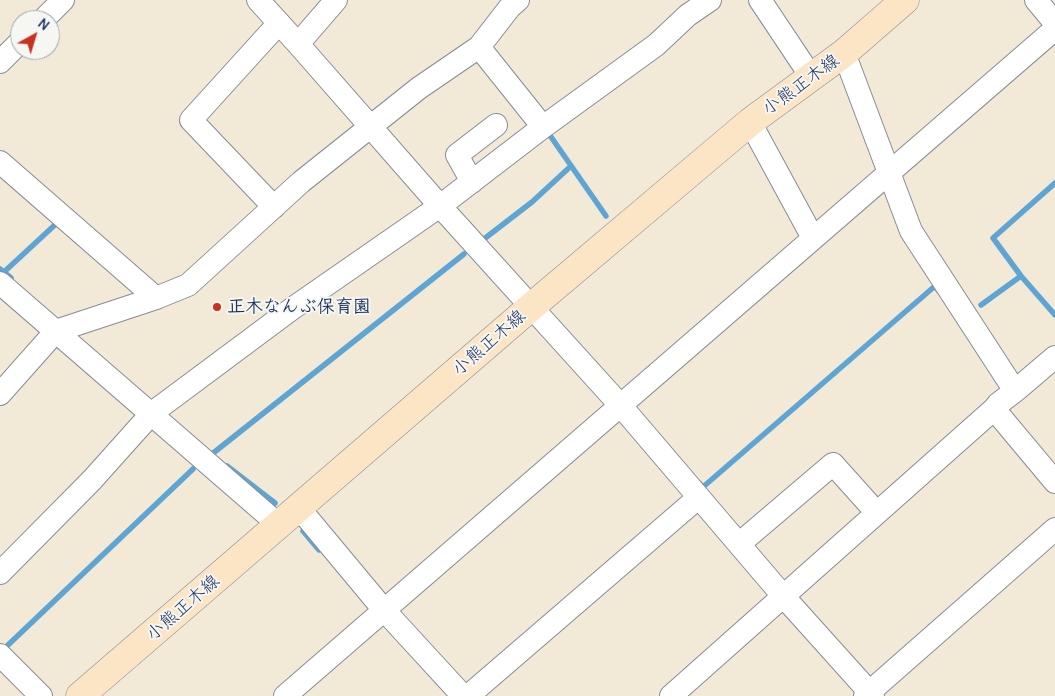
<!DOCTYPE html>
<html>
<head>
<meta charset="utf-8">
<style>
  body { margin:0 }
  #map { position:relative; width:1055px; height:696px; overflow:hidden; background:#f2ead7; font-family:Delius,sans-serif }
  canvas { display:block }
  .north { position:absolute; left:10px; top:10px; width:50px; height:50px; box-sizing:border-box; background:#f6f6f2; border:1px solid #9ea6b7; border-radius:50%; rotate:39deg; font-size:14px; font-weight:700; line-height:20px; text-align:center; color:#1b2f5e }
  .north::after { content:''; display:block; margin:auto; width:18px; height:22px; background:#c8321e; clip-path:polygon(50% 0,100% 100%,50% 72%,0 100%) }
</style>
</head>
<body>
<div id="map">
<canvas width="1055" height="696"></canvas>
<div class="north">N</div>
</div>
<script>
const context = document.querySelector('canvas').getContext('2d');
context.lineJoin = 'round';
function poly(rows) {
  const path = new Path2D();
  for (const r of rows) {
    path.moveTo(r[0], r[1]);
    for (let i = 2; i < r.length; i += 2) path.lineTo(r[i], r[i + 1]);
  }
  return path;
}
function stroke(path, color, width, dash) {
  context.strokeStyle = color;
  context.lineWidth = width;
  context.lineCap = dash ? 'butt' : 'round';
  context.setLineDash(dash || []);
  context.stroke(path);
}
function write(font, color, halo, rows, align = 'center') {
  context.font = font + ' Delius,"Klee One",sans-serif';
  context.lineWidth = 4;
  context.setLineDash([]);
  context.textBaseline = 'middle';
  context.strokeStyle = halo;
  context.fillStyle = color;
  for (const [text, x, y, turn = 0] of rows) {
    context.save();
    context.translate(x, y);
    context.rotate((+turn || 0) * Math.PI / 180);
    context.textAlign = isNaN(turn) ? turn : align;
    if (halo) context.strokeText(text, 0, 0);
    context.fillText(text, 0, 0);
    context.restore();
  }
}
const stream = poly([
  [549,134,606,216],
  [484,239,532,202,571,166],
  [0,269,11,278],
  [4,272,58,222],
  [1021,276,1055,315],
  [981,305,1021,276,993,238,1055,183],
  [212,454,464,254],
  [227,466,275,503],
  [699,483,703,487,935,286,938,290],
  [303,531,319,550],
  [8,645,193,469]
]);
const minor = poly([
  [258,0,298,44,440,206,621,406,784,597,873,696],
  [760,0,812,78],
  [1036,0,1055,23],
  [43,20,63,0],
  [298,44,336,0],
  [479,47,543,127],
  [844,53,911,231,1015,391,998,404,994,409,1055,482],
  [0,62,20,42],
  [750,122,813,238],
  [0,162,156,298],
  [472,182,457,155,496,125],
  [274,207,191,120,279,23],
  [0,283,279,525],
  [1015,391,1055,357],
  [0,394,56,331,156,298,188,285,301,182,419,88,479,47,510,7,518,0],
  [299,508,384,610,463,696],
  [739,544,833,464,877,513],
  [0,573,92,480,152,413,293,308,440,206,543,127,656,45,688,15,710,0],
  [0,655,41,696],
  [285,696,1055,29],
  [468,696,699,497],
  [671,696,994,409],
  [865,696,1055,529]
]);
const secondary = poly([
  [80,696,531,307,750,122,844,53,905,0]
]);
const markers = [
  [217,307,5,"#c8321e"]
];
const streetNames = [
  ["小熊正木線",801,85,-36],
  ["小熊正木線",489,343,-41],
  ["小熊正木線",183,608,-41]
];
const poiNames = [
  ["正木なんぶ保育園",227,307]
];
stroke(stream, '#5fa5d4', 5.5);
stroke(minor, '#868c9a', 24);
stroke(secondary, '#868c9a', 29);
stroke(minor, '#fff', 22);
stroke(secondary, '#fce5c4', 28);
for (const [x, y, r, color] of markers) {
  const dot = new Path2D();
  dot.arc(x, y, r, 0, 2 * Math.PI);
  context.fillStyle = color;
  context.fill(dot);
  stroke(dot, '#f6f6f2', 2);
}
write('18px', '#1b2f5e', '#f6f6f2', streetNames);
write('bold 18px', '#1b2f5e', '#f6f6f2', poiNames, 'left');
</script>
</body>
</html>
